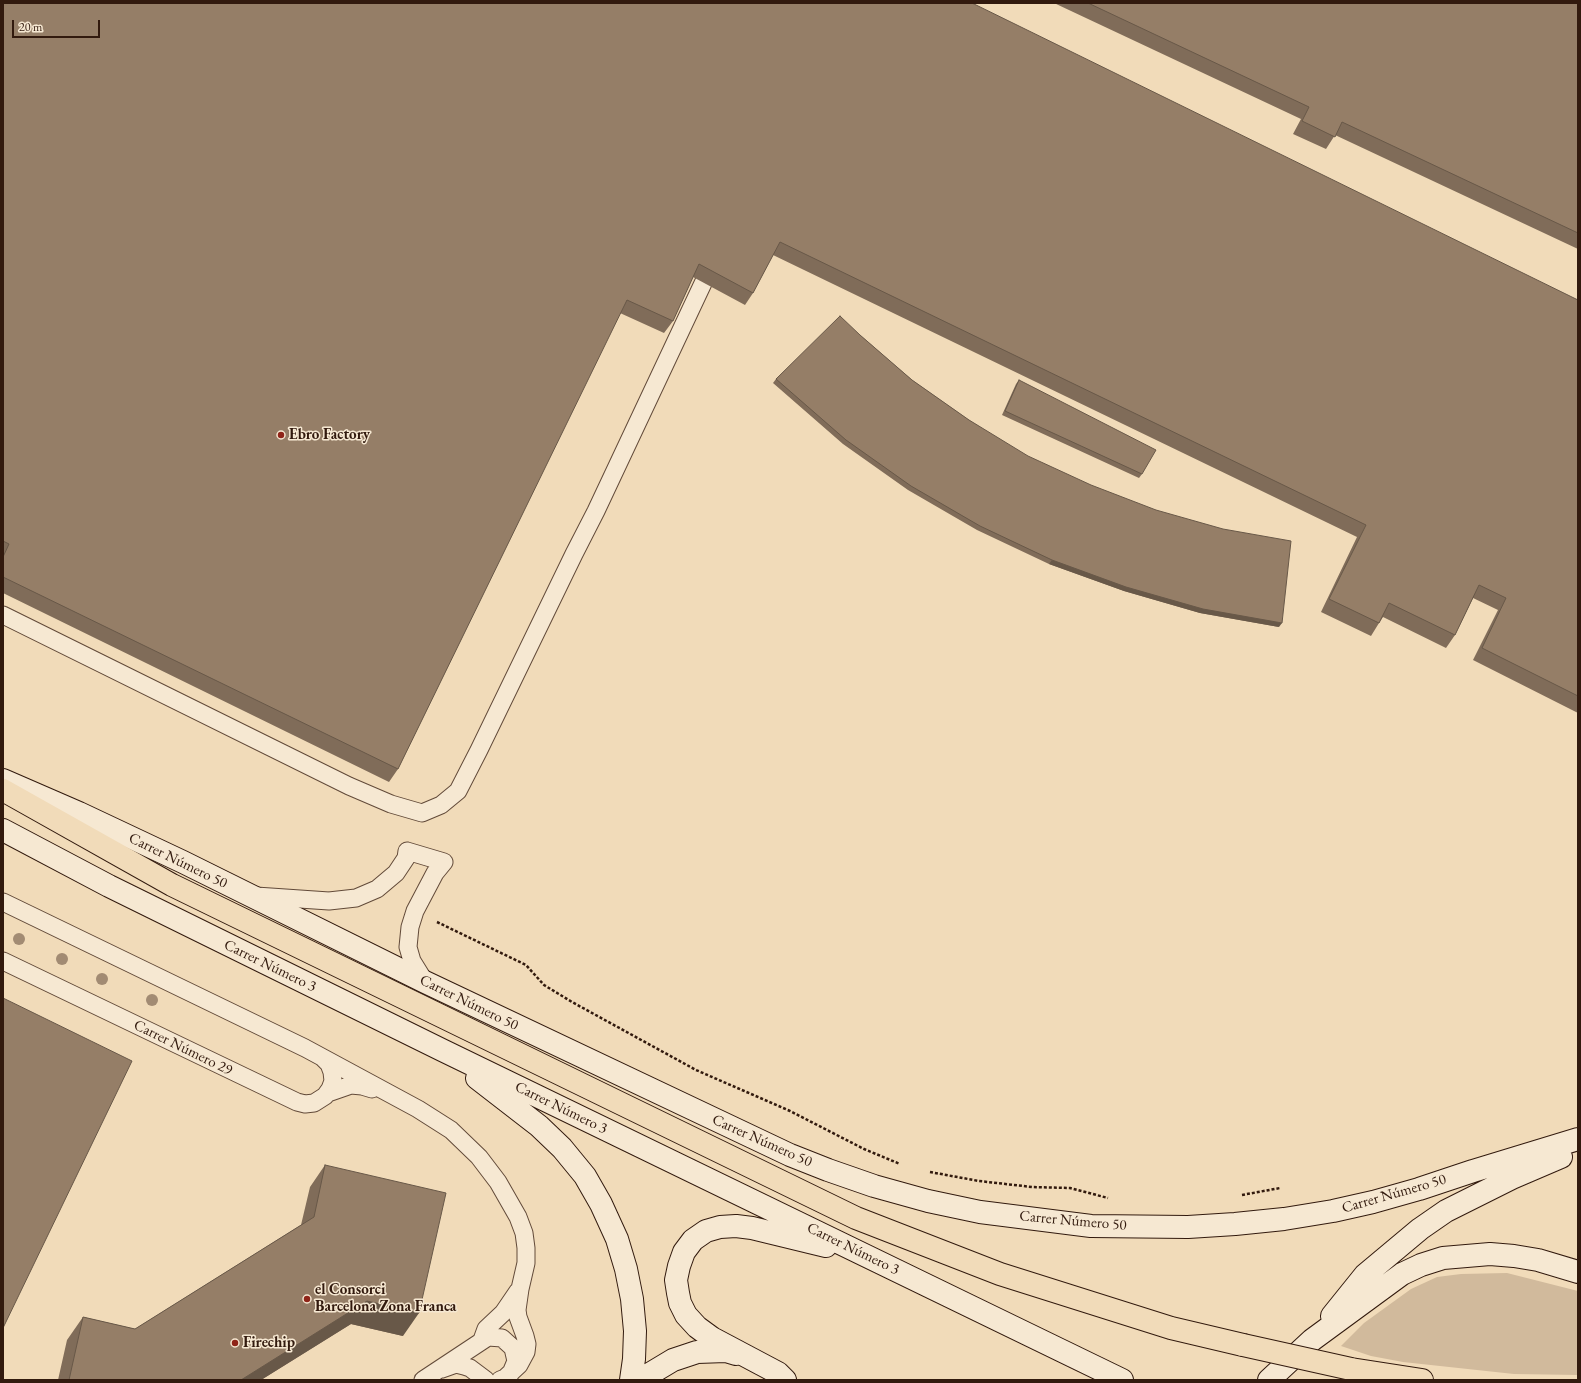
<!DOCTYPE html>
<html>
<head>
<meta charset="utf-8">
<style>
  body { margin:0 }
  #map { position:relative; width:1581px; height:1383px; overflow:hidden; background:#f1dbb9; font-family:"EB Garamond",serif }
  canvas { display:block }
  .frame { position:absolute; inset:0; border:4px solid #321a0e; pointer-events:none }
  .scale { position:absolute; left:12px; top:20px; width:88px; height:18px; box-sizing:border-box; border:2px solid #321a0e; border-top:0; padding-left:5px; font-size:12px; line-height:14px; white-space:nowrap; color:#321a0e; -webkit-text-stroke:3px #f6e8d2; paint-order:stroke }
</style>
</head>
<body>
<div id="map">
<canvas width="1581" height="1383"></canvas>
<div class="frame"></div>
<div class="scale">20 m</div>
</div>
<script>
const context = document.querySelector('canvas').getContext('2d');
context.lineJoin = 'round';
function fillPath(path, color) {
  context.fillStyle = color;
  context.fill(path, 'evenodd');
}
function poly(rows) {
  const path = new Path2D();
  for (const r of rows) {
    path.moveTo(r[0], r[1]);
    for (let i = 2; i < r.length; i += 2) path.lineTo(r[i], r[i + 1]);
  }
  return path;
}
function stroke(path, color, width, dash) {
  context.strokeStyle = color;
  context.lineWidth = width;
  context.lineCap = dash ? 'butt' : 'round';
  context.setLineDash(dash || []);
  context.stroke(path);
}
function write(font, color, halo, rows, align = 'center') {
  context.font = font + ' "EB Garamond",serif';
  context.lineWidth = 3;
  context.setLineDash([]);
  context.textBaseline = 'middle';
  context.strokeStyle = halo;
  context.fillStyle = color;
  for (const [text, x, y, turn = 0] of rows) {
    context.save();
    context.translate(x, y);
    context.rotate((+turn || 0) * Math.PI / 180);
    context.textAlign = isNaN(turn) ? turn : align;
    if (halo) context.strokeText(text, 0, 0);
    context.fillText(text, 0, 0);
    context.restore();
  }
}
const green = poly([
  [1507,1273,1578,1291,1578,1375,1514,1374,1403,1362,1371,1356,1341,1346,1364,1323,1411,1289,1437,1277,1461,1274]
]);
const path = poly([
  [437,922,526,965,544,985,572,1002,696,1070,790,1111,864,1149,900,1164],
  [930,1172,979,1181,1032,1187,1070,1188,1108,1198],
  [1242,1195,1280,1188]
]);
const lane = poly([
  [3,615,349,786,391,804,422,813,441,805,458,791,479,750,574,554,596,511,713,262],
  [256,896,329,901,356,898,377,889,396,873,406,858,407,851,444,862,435,873,415,911,410,927,408,947,412,961,425,982],
  [3,902,305,1048,418,1109,451,1130,479,1157,498,1182,518,1217,524,1233,526,1248,526,1263,520,1289,517,1310,518,1317,525,1336,527,1344,526,1352,519,1365,505,1378,500,1380],
  [3,961,297,1102,305,1104,314,1103,325,1096,330,1089,333,1081,332,1072,329,1064,323,1058],
  [328,1093,351,1085,362,1086,372,1089],
  [482,1340,486,1329,503,1313,518,1291],
  [442,1369,456,1364,464,1366,470,1368,486,1380],
  [423,1380,488,1337,502,1338,513,1348,516,1361,511,1373]
]);
const secondary = poly([
  [3,780,79,813,183,862,425,982,790,1155,828,1170,874,1186,928,1201,980,1212,1091,1226,1188,1227,1235,1224,1284,1219,1333,1211,1373,1202,1419,1189,1473,1171,1578,1139],
  [3,830,109,886,442,1050,1122,1380],
  [477,1078,539,1126,562,1148,585,1176,601,1204,617,1239,626,1269,632,1299,635,1331,634,1359,631,1380],
  [1332,1316,1365,1275,1420,1229,1446,1211,1512,1178,1561,1157],
  [644,1380,648,1375,673,1360,697,1352,726,1351,736,1354],
  [785,1380,778,1373,712,1338,697,1327,686,1315,680,1303,678,1293,676,1280,679,1266,684,1252,693,1240,706,1231,720,1227,736,1226,752,1228,826,1246],
  [1269,1380,1312,1340,1402,1274,1421,1265,1443,1258,1490,1254,1514,1256,1538,1260,1578,1272]
]);
const highway = poly([
  [3,790,172,885,856,1218,1000,1274,1171,1328,1243,1345],
  [1351,1369,1422,1380]
]);
const highwayBridge = poly([
  [1243,1345,1351,1369]
]);
const trees = [
  [19,939],
  [62,959],
  [102,979],
  [152,1000]
];
const wall = poly([
  [3,3,1578,300,1578,713,1473,660,1498,610,1473,598,1455,635,1446,648,1383,617,1379,623,1371,636,1321,612,1357,537,773,255,753,293,745,305,693,277,673,321,664,333,620,313,398,769,389,782,3,593],
  [1054,3,1578,3,1578,249,1335,135,1326,149,1293,134,1301,119],
  [860,335,912,380,969,420,1279,627,1200,613,1124,591,1049,564,977,530,908,490,843,444,773,383,776,379],
  [1019,380,1142,474,1139,478,1002,415,1016,384],
  [325,1165,403,1336,351,1324,261,1380,58,1380,67,1340,83,1317,135,1329,301,1225,310,1187]
]);
const shadedWall = poly([
  [1052,560,1282,623,1279,627,1200,613,1124,591,1049,564],
  [367,1301,419,1313,403,1336,351,1324,261,1380,241,1380]
]);
const building = poly([
  [3,3,972,3,1578,300,1578,696,1482,648,1506,598,1479,585,1455,635,1389,603,1379,623,1329,599,1366,525,780,242,753,293,699,264,673,321,627,300,398,769,3,577,3,557,9,544,3,541,3,3],
  [1088,3,1578,3,1578,233,1342,122,1335,137,1302,121,1309,107,1088,3],
  [840,316,860,335,912,380,969,420,1028,456,1091,485,1156,510,1223,529,1291,541,1282,623,1203,609,1126,587,1052,560,980,526,911,486,846,440,776,379,840,316],
  [1019,380,1156,450,1142,474,1005,411,1019,380],
  [3,998,132,1061,3,1328,3,998],
  [325,1165,446,1193,419,1313,367,1301,241,1380,69,1380,83,1317,135,1329,314,1217,325,1165]
]);
const markers = [
  [281,435,4,"#8f2418"],
  [307,1299,4,"#8f2418"],
  [235,1343,4,"#8f2418"]
];
const poiNames = [
  ["Ebro Factory",289,435],
  ["el Consorci",315,1290],
  ["Barcelona Zona Franca",315,1307],
  ["Firechip",243,1343]
];
const streetNames = [
  ["Carrer Número 50",178,861,26],
  ["Carrer Número 3",270,966,26],
  ["Carrer Número 50",469,1003,26],
  ["Carrer Número 29",183,1048,26],
  ["Carrer Número 3",561,1108,26],
  ["Carrer Número 50",762,1141,24],
  ["Carrer Número 50",1394,1194,-16],
  ["Carrer Número 50",1073,1221,5],
  ["Carrer Número 3",853,1249,26]
];
fillPath(green, '#d1ba9c');
stroke(lane, '#624a39', 19);
stroke(secondary, '#321a0e', 24);
stroke(highway, '#321a0e', 24);
stroke(path, '#321a0e', 2.5, [3, 2]);
stroke(lane, '#f6e8d2', 17);
stroke(secondary, '#f6e8d2', 22);
stroke(highway, '#f1dbb9', 22);
stroke(highwayBridge, '#321a0e', 24, []);
stroke(highwayBridge, '#f1dbb9', 22);
context.fillStyle = '#a28b73';
for (const [x, y] of trees) {
  context.beginPath();
  context.arc(x, y, 6, 0, 2 * Math.PI);
  context.fill();
}
fillPath(wall, '#806c59');
fillPath(shadedWall, '#685848');
fillPath(building, '#957e67');
stroke(building, '#685848', 1);
for (const [x, y, r, color] of markers) {
  const dot = new Path2D();
  dot.arc(x, y, r, 0, 2 * Math.PI);
  context.fillStyle = color;
  context.fill(dot);
  stroke(dot, '#f6e8d2', 1.5);
}
write('bold 15px', '#321a0e', '#f6e8d2', poiNames, 'left');
write('15px', '#321a0e', '#f6e8d2', streetNames);
</script>
</body>
</html>
